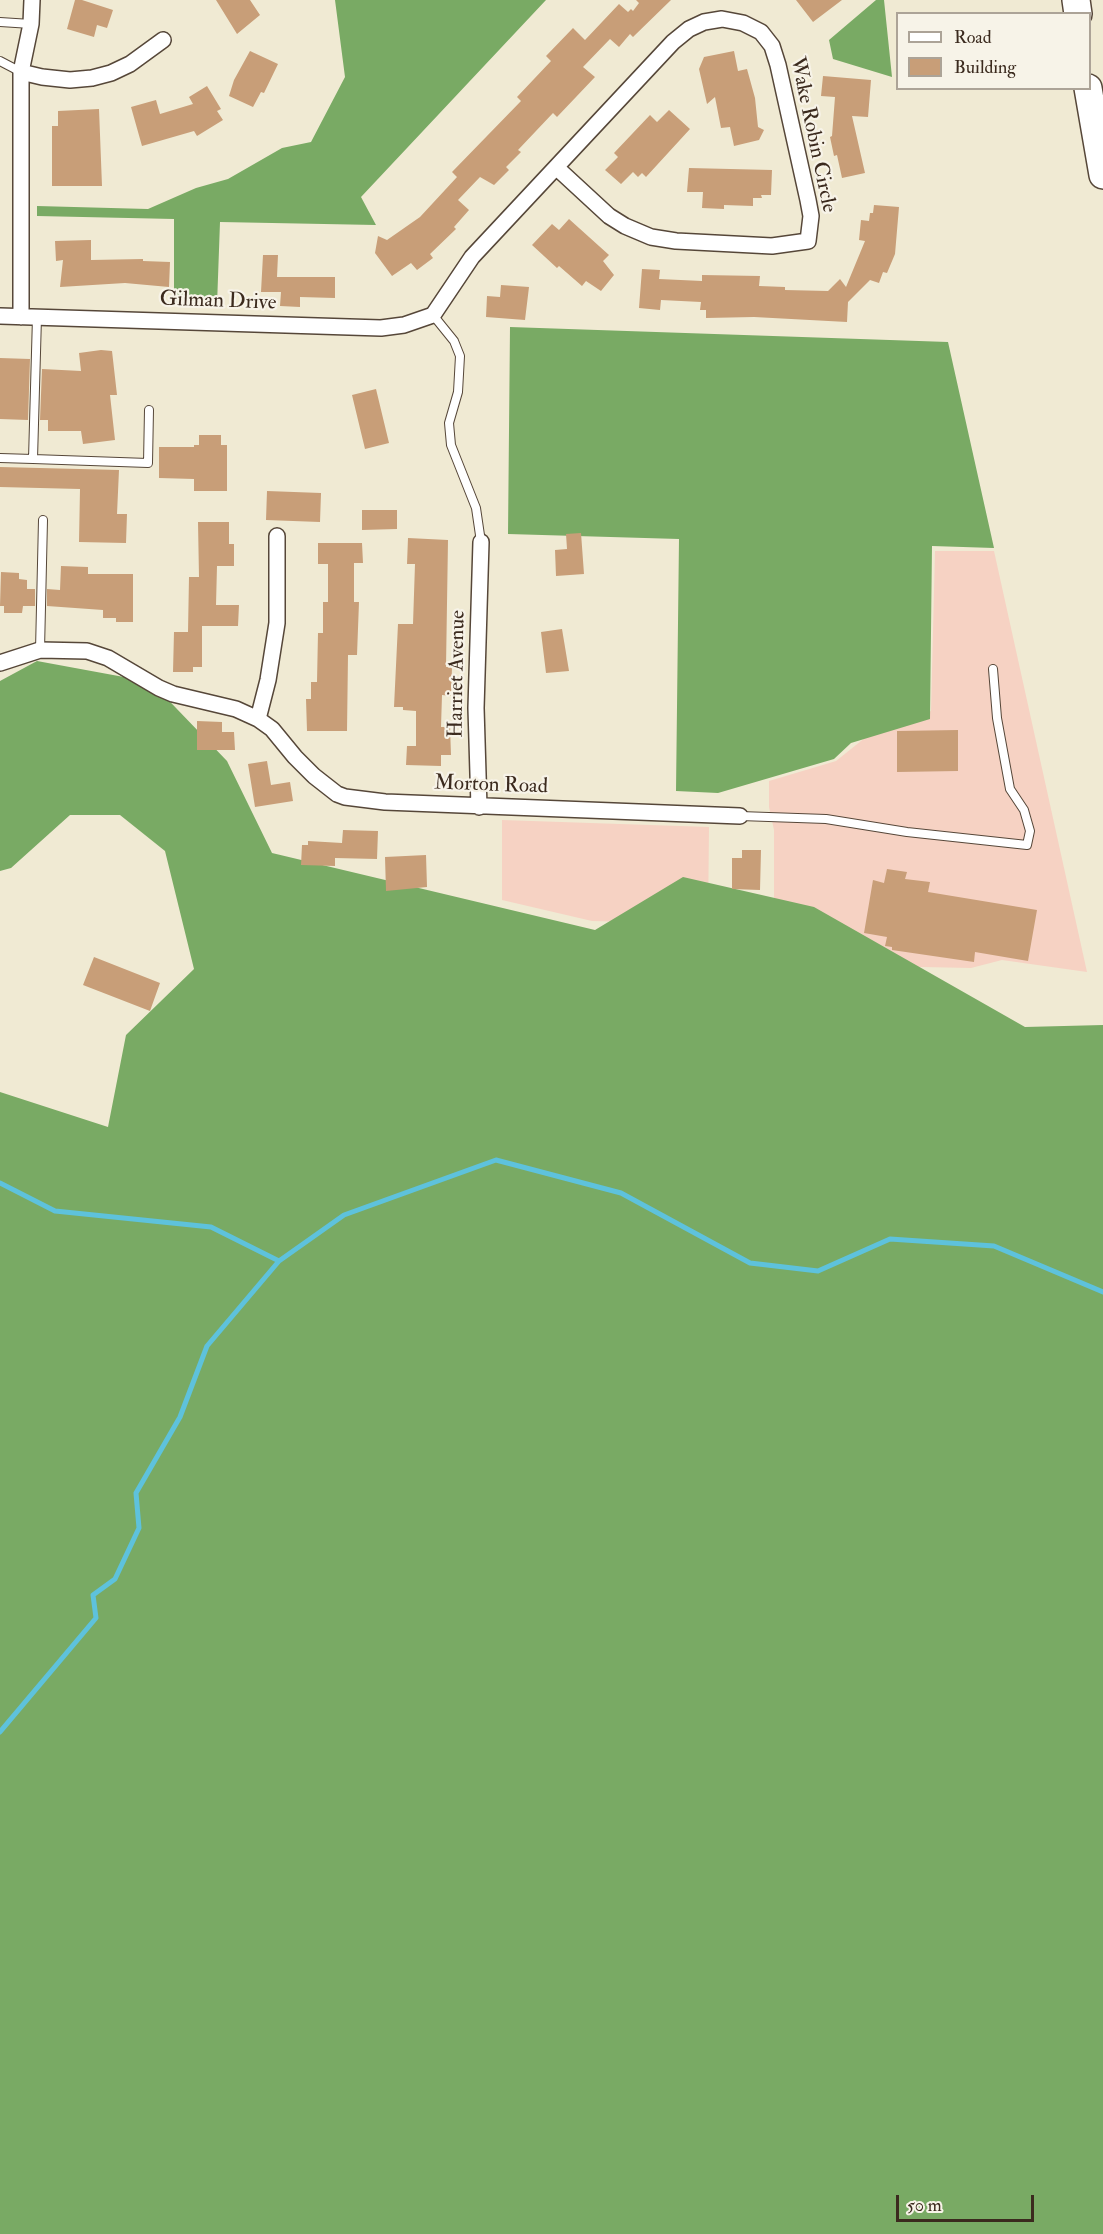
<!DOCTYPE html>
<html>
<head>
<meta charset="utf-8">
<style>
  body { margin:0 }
  #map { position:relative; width:1103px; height:2234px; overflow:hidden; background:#f0ead3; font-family:"IM FELL Double Pica",serif }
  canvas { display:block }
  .legend { position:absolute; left:896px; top:12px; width:195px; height:78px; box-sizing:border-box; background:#f7f3e8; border:2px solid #aca397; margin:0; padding:8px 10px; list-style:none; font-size:18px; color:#3b2a1e }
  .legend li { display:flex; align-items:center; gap:12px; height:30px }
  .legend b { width:30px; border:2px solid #aca397 }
  .scale { position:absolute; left:896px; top:2195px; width:138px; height:27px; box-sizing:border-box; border:3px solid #3b2a1e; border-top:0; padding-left:8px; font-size:18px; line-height:21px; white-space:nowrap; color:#3b2a1e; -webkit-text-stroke:4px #f7f3e8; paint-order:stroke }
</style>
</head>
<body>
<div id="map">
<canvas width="1103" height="2234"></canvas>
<ul class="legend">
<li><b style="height:8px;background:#fff"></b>Road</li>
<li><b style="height:16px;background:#c89e78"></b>Building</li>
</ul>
<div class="scale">50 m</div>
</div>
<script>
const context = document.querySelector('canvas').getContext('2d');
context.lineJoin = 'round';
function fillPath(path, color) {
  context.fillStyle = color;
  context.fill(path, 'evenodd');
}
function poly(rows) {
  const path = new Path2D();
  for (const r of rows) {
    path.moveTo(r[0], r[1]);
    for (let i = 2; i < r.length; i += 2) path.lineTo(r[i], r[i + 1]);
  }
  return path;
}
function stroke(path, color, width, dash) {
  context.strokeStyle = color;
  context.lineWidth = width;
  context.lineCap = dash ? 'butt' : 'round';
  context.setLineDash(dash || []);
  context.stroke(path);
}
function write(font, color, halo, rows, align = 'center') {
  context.font = font + ' "IM FELL Double Pica",serif';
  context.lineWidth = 4.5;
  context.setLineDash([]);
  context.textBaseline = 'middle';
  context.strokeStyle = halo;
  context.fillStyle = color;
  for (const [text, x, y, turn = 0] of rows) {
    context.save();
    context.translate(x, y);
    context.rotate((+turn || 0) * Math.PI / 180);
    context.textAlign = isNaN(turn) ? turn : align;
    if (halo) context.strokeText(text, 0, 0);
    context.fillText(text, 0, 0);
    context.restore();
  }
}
const built = poly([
  [935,551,994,551,1087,972,1002,960,971,968,774,964,774,830,769,807,769,781,836,761,866,737,931,711],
  [502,820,709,827,708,924,592,921,502,900]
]);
const forest = poly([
  [335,0,546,0,361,197,376,225,220,222,217,305,174,305,174,219,37,216,37,206,148,209,196,188,228,179,282,148,311,142,345,77],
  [876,0,884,0,892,77,833,59,829,40],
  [510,327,948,342,994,548,932,546,930,719,851,743,834,759,718,793,676,791,679,539,508,534],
  [37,661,151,682,227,761,272,853,595,930,683,877,814,907,1025,1027,1103,1025,1103,2234,0,2234,0,1092,108,1127,126,1035,194,969,165,851,120,815,70,815,11,868,0,871,0,681]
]);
const stream = poly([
  [0,1183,55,1211,211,1227,279,1261],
  [0,1732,96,1618,93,1595,115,1579,139,1528,136,1493,180,1417,207,1346,279,1261,344,1215,496,1160,621,1193,750,1263,818,1271,890,1239,994,1246,1103,1292]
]);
const building = poly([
  [75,0,82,0,113,10,107,28,97,25,94,37,67,29],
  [216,0,250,0,260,15,237,34],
  [636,0,671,0,633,37,630,34,619,47,610,39,583,67,595,77,557,117,553,113,518,150,521,152,506,167,509,170,494,185,480,177,458,200,469,210,454,227,456,229,430,254,433,258,417,270,411,263,392,276,375,253,378,236,387,240,420,217,457,177,452,172,521,101,517,97,551,61,546,56,573,28,585,40,619,4,628,12,631,9,633,11,639,3],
  [796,0,842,0,813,22],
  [250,51,278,64,264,93,261,92,253,107,229,96,234,80],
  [734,51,738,71,747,69,755,98,758,127,764,130,759,140,734,146,730,127,721,128,715,97,707,104,699,69,704,57],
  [823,76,871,80,868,117,852,116,865,173,842,178,837,155,834,156,830,137,832,136,835,97,821,96],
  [207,86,221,109,217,111,223,120,197,136,194,131,142,146,131,107,156,100,160,114,193,104,189,97],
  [99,109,102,186,52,186,52,126,58,126,58,111],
  [669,110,690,129,646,177,642,173,638,177,633,172,621,184,605,170,618,157,614,153,650,115,657,122],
  [689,168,772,170,771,195,761,195,762,198,753,198,753,206,724,205,724,209,702,208,703,192,687,192],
  [874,205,899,207,895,254,887,273,883,272,879,283,870,280,848,302,847,322,754,317,706,318,706,310,700,310,701,302,661,300,660,310,639,308,642,269,660,270,659,279,702,281,702,275,760,276,759,286,785,287,785,290,828,291,840,279,846,287,865,241,859,240,861,220,869,221,870,213,873,213],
  [569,219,609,255,603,261,614,275,601,291,586,281,582,286,559,266,557,268,532,245,552,224,559,230],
  [91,240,91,260,143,259,143,261,170,262,169,287,125,283,60,287,63,260,56,261,55,241],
  [263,255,278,255,277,277,335,277,335,298,300,297,300,307,280,306,281,292,261,292],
  [501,285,529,287,525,320,486,317,487,296,500,297],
  [101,350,112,351,117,395,110,395,115,440,83,444,81,431,48,431,48,420,40,420,42,369,81,371,79,353],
  [0,358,30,359,28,420,0,419],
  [376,389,389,443,365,449,352,395],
  [199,435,221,435,221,445,227,445,227,491,194,491,194,479,159,478,159,447,194,447,194,445,199,445],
  [0,467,119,470,117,514,127,514,126,543,79,542,80,489,0,487],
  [267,491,321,493,320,522,266,520],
  [362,510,397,510,397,529,362,530],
  [198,522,229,522,229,544,234,544,234,566,217,566,216,605,239,605,238,626,202,626,202,667,193,667,193,672,173,672,174,632,188,632,189,577,199,577],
  [581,533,584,574,556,576,555,550,567,549,566,534],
  [408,538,448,540,446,667,452,667,451,696,442,695,441,727,450,727,451,755,441,755,441,766,406,765,407,746,416,746,416,711,403,710,403,707,394,707,398,624,413,624,415,564,407,564],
  [318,543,362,543,363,563,354,563,354,602,359,602,357,655,348,655,347,731,307,731,306,699,311,699,311,682,317,682,318,633,323,633,323,602,328,602,328,564,318,564],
  [61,566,88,567,88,574,133,574,133,622,116,622,116,618,103,618,103,610,47,606,47,589,60,590],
  [1,572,19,573,19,579,27,580,27,589,35,589,35,606,23,606,22,613,4,613,4,606,0,606],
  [562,629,569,671,546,673,541,632],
  [197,721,222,722,222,732,234,732,235,750,197,750],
  [958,730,958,771,897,772,897,731],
  [267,761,271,785,290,782,293,801,255,807,248,764],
  [343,830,378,831,377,859,335,858,335,866,301,865,302,845,308,845,308,841,342,843],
  [742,850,761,850,760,890,732,889,732,858,742,858],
  [426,855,427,887,386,891,385,857],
  [887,869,907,872,905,879,930,882,928,892,1037,910,1028,961,975,952,974,962,892,950,892,947,885,946,887,937,864,933,873,880,884,883],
  [94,957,160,983,150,1011,83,985]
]);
const lane = poly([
  [0,22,31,24],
  [0,61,21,72],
  [433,315,454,341,460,356,458,392,449,423,451,445,476,508,481,542],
  [0,458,33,459,37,317],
  [33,459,148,463,149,410],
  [40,650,43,520],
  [740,816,826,819,907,832,1027,845,1030,831,1024,810,1010,789,997,718,993,669]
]);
const street = poly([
  [21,72,42,77,70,80,92,78,111,73,130,64,163,40],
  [0,316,381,328,404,325,433,315,472,257,673,42,689,29,704,22,722,19,743,23,761,32,772,46,778,65,808,200,811,216,808,241,772,246,676,241,651,237,625,226,609,216,557,168],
  [21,317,21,72,31,24,32,0],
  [0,663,40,650,87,651,108,658,159,688,173,694,236,709,258,719,272,729,295,757,314,776,337,794,345,797,385,802,740,816],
  [258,719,268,680,277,623,277,536],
  [479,807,476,708,481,542]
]);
const highway = poly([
  [1076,0,1078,14],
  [1088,88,1103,175]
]);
const streetNames = [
  ["Wake Robin Circle",812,135,78],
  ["Gilman Drive",218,302,2],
  ["Harriet Avenue",458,674,-89],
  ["Morton Road",491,786,2]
];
fillPath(built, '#f6d2c3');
fillPath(forest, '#79aa64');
stroke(stream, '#5ec2dc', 5);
fillPath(building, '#c89e78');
stroke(lane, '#564739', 10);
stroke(street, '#564739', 18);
stroke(highway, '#564739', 30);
stroke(lane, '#fff', 8);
stroke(street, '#fff', 15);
stroke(highway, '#fff', 27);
write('21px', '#3b2a1e', '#f7f3e8', streetNames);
</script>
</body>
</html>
